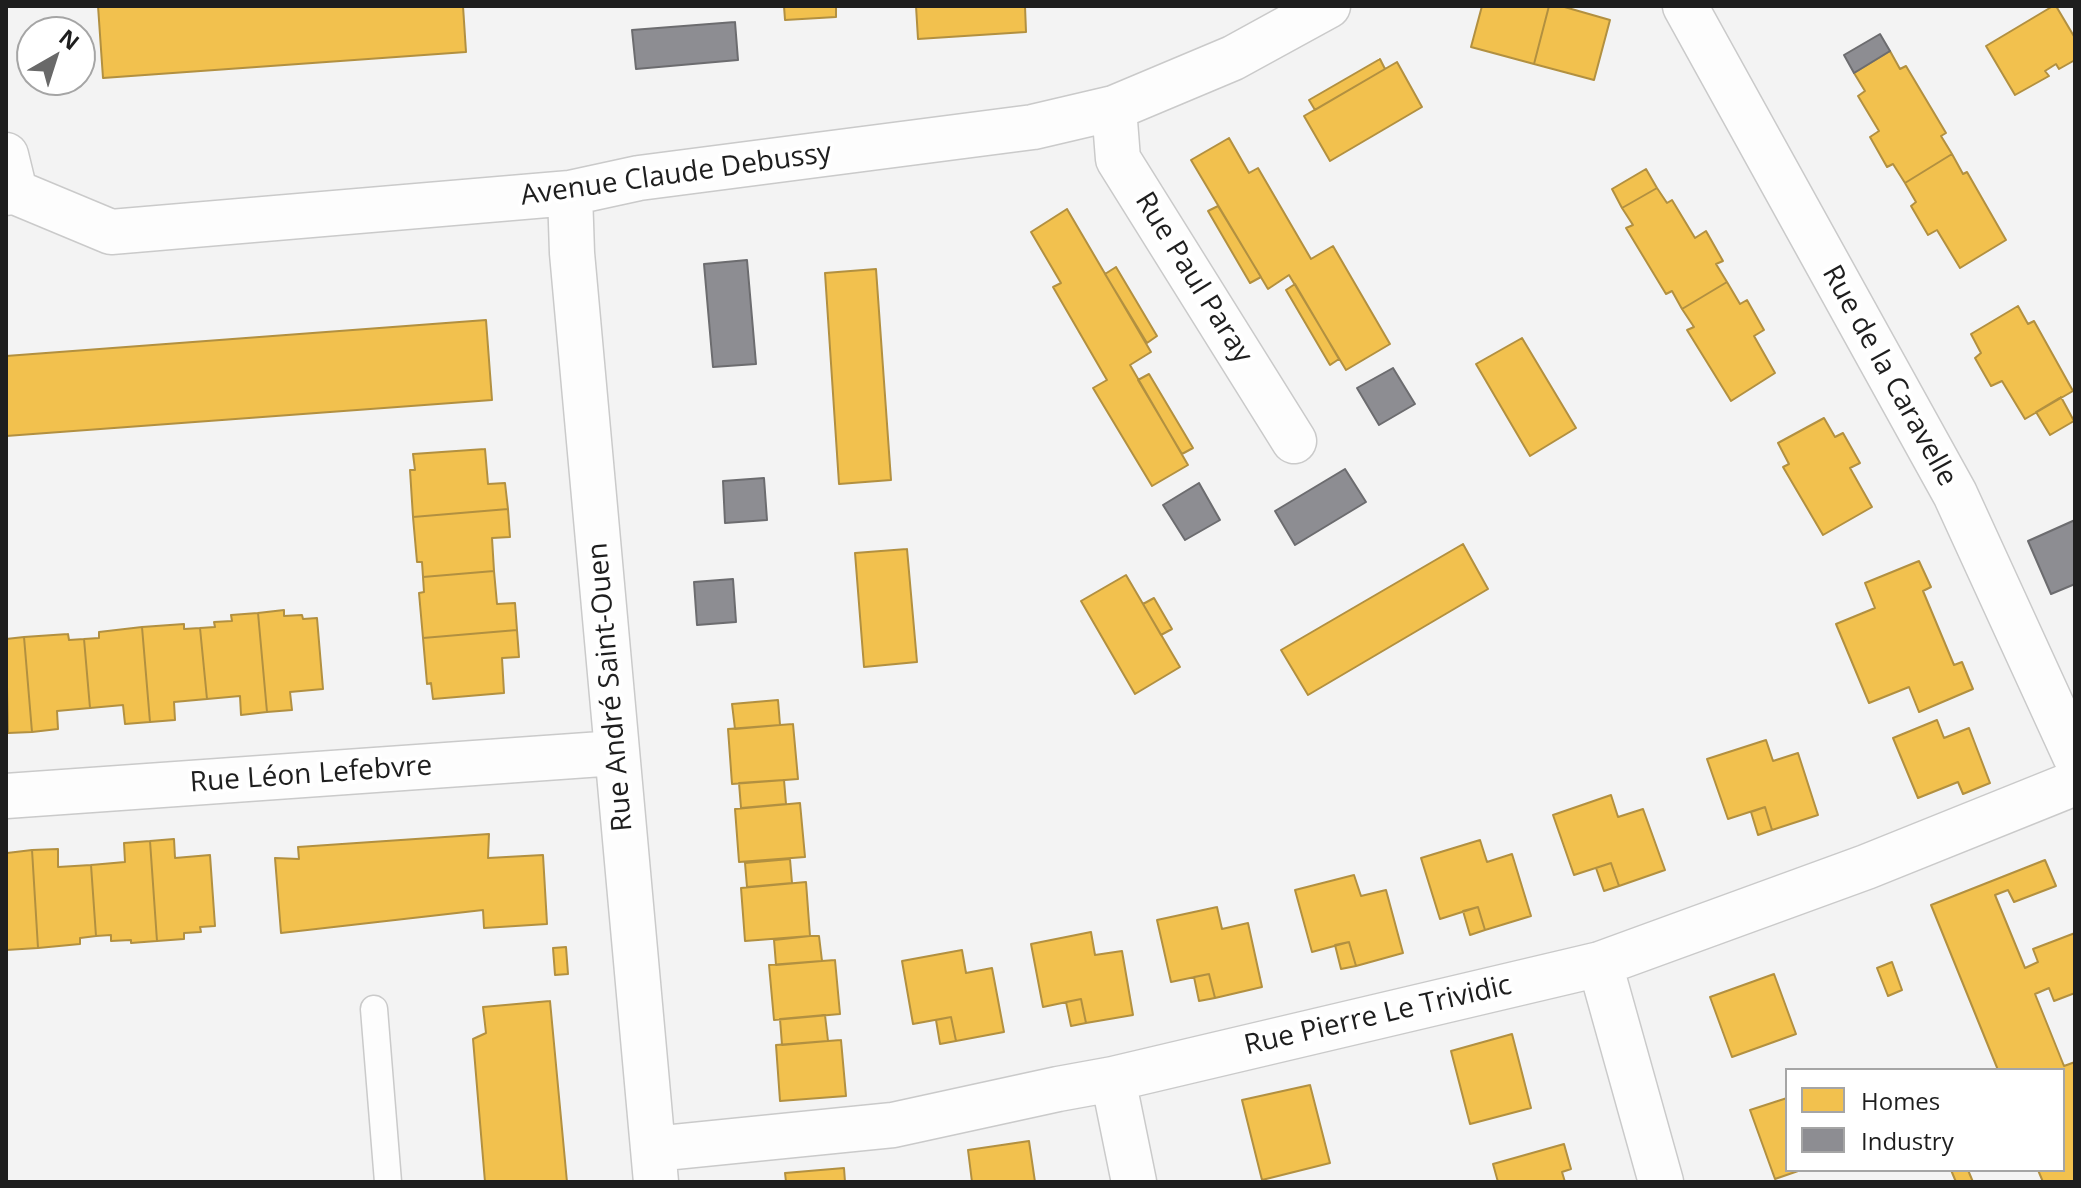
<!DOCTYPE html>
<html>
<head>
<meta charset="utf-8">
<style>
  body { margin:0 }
  #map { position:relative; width:2081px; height:1188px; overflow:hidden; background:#f3f3f3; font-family:"Open Sans",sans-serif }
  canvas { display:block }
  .frame { position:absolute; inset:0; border:8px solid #1e1e1e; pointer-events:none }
  .legend { position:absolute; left:1785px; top:1068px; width:280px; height:104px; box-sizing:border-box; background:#fff; border:2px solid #a5a5a5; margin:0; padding:10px 14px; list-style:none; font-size:24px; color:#1e1e1e }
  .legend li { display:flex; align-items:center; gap:16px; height:40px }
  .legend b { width:40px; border:2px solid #a5a5a5 }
  .north { position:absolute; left:16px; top:16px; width:80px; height:80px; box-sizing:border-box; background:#fff; border:2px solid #a5a5a5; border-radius:50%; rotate:39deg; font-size:22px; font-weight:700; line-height:32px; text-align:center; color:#1e1e1e }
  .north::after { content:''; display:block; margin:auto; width:28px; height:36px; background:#696969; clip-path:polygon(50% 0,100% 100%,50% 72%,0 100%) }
</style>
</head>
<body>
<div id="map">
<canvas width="2081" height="1188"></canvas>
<div class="frame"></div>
<ul class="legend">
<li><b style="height:22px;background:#f2c14e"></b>Homes</li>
<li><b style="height:22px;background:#8d8d92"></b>Industry</li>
</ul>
<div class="north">N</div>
</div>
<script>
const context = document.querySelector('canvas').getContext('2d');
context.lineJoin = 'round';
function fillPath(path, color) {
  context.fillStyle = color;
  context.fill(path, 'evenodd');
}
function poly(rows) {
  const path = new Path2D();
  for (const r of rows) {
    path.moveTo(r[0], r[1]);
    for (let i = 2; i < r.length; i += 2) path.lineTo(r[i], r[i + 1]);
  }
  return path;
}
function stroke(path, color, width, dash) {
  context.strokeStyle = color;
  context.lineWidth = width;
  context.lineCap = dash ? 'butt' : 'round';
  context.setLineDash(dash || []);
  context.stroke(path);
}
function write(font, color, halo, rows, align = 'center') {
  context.font = font + ' "Open Sans",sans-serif';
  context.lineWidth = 8;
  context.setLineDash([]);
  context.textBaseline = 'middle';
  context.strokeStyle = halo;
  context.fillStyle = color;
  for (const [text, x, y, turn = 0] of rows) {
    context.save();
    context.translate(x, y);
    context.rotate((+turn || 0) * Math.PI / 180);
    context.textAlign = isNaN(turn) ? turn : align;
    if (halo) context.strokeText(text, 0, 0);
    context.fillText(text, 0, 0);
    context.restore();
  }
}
const homes = poly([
  [98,6,463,6,466,52,103,78,98,6],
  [784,6,836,6,836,17,785,20,784,6],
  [916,6,1025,6,1026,32,918,39,916,6],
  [1482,6,1549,6,1534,64,1471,47,1482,6],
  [1549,6,1561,6,1610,20,1594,80,1534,64,1549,6],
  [2053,6,2056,6,2075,38,2075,60,2059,69,2056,64,2045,71,2049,76,2015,95,1986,46,2053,6],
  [1890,51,1900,69,1906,66,1946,133,1941,136,1952,154,1905,183,1893,164,1887,167,1870,137,1879,131,1858,96,1865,91,1854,73,1890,51],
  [1380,59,1385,69,1315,110,1309,100,1380,59],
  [1397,62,1422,107,1330,161,1304,116,1397,62],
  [1229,138,1249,173,1258,168,1311,259,1333,246,1390,344,1346,370,1289,275,1268,289,1191,160,1229,138],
  [1952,154,1963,174,1967,172,2006,240,1960,268,1937,230,1928,235,1911,206,1916,202,1905,183,1952,154],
  [1646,169,1657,188,1622,208,1612,189,1646,169],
  [1657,188,1667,203,1672,200,1695,238,1706,231,1723,261,1716,264,1727,282,1682,309,1672,291,1666,294,1626,228,1633,225,1622,208,1657,188],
  [1218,206,1261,277,1250,283,1208,211,1218,206],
  [1067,209,1151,352,1130,365,1188,465,1152,486,1093,388,1107,380,1053,287,1061,283,1031,232,1067,209],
  [1116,267,1157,336,1147,343,1105,274,1116,267],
  [876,269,891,480,839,484,825,273,876,269],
  [1727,282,1740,304,1747,300,1764,330,1754,336,1775,373,1731,401,1687,330,1694,327,1682,309,1727,282],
  [1295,284,1339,359,1330,365,1286,290,1295,284],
  [2018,306,2028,324,2034,321,2073,391,2025,419,2002,381,1991,386,1975,358,1981,353,1971,334,2018,306],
  [486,320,492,400,6,436,6,356,486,320],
  [1522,338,1576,428,1530,456,1476,364,1522,338],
  [1149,374,1193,448,1182,454,1138,380,1149,374],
  [2061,397,2074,421,2050,435,2036,412,2061,397],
  [1824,418,1835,437,1843,433,1860,463,1850,468,1872,507,1823,535,1783,467,1789,464,1778,443,1824,418],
  [485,449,488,484,505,483,508,509,413,517,410,470,415,470,413,454,485,449],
  [508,509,510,537,492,538,494,571,423,577,422,562,417,562,413,517,508,509],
  [1463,544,1488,589,1308,695,1281,650,1463,544],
  [907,549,917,662,864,667,855,553,907,549],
  [1919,561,1931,587,1923,591,1954,665,1962,662,1973,689,1919,712,1909,687,1869,703,1836,624,1875,608,1865,583,1919,561],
  [494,571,497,604,515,603,517,630,423,638,419,593,424,592,423,577,494,571],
  [1126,575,1180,667,1135,694,1081,601,1126,575],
  [1154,598,1172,629,1161,635,1143,604,1154,598],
  [284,610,284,616,302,615,303,619,317,618,323,689,290,692,292,710,267,712,258,613,284,610],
  [258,613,267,712,241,715,240,696,207,699,200,628,215,627,214,622,232,621,231,615,258,613],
  [184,624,184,629,200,628,207,699,174,702,175,720,150,722,142,627,184,624],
  [142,627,150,722,125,724,123,705,90,708,84,639,99,638,99,632,142,627],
  [517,630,519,657,502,658,504,693,433,699,431,683,427,684,423,638,517,630],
  [68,634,69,640,84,639,90,708,57,711,58,729,32,732,24,637,68,634],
  [24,637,32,732,8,733,6,639,24,637],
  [778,700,780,725,735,729,732,704,778,700],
  [1937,720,1944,738,1969,728,1990,783,1963,794,1958,782,1918,798,1893,738,1937,720],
  [793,724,798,779,732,784,728,729,793,724],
  [1766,740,1773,761,1798,753,1818,815,1772,830,1765,807,1728,819,1707,759,1766,740],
  [784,780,786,804,741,808,739,783,784,780],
  [1611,795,1618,817,1643,809,1665,870,1619,886,1611,863,1574,875,1553,815,1611,795],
  [800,803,805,857,739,862,735,809,800,803],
  [1765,807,1772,830,1758,835,1751,812,1765,807],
  [489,834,488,858,543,855,547,924,484,928,483,910,281,933,275,858,299,859,298,847,489,834],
  [174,839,175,858,210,855,215,926,200,927,201,932,184,933,184,939,157,941,150,841,174,839],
  [1480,840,1487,862,1512,854,1531,916,1485,930,1478,907,1440,919,1421,858,1480,840],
  [150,841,157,941,131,943,131,940,111,941,111,935,96,936,91,865,125,862,124,843,150,841],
  [58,849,58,867,91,865,96,936,80,938,80,944,38,948,32,850,58,849],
  [32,850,38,948,6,950,7,853,32,850],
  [790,859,792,883,747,887,745,863,790,859],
  [2045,860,2056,886,2014,902,2008,890,1995,895,2025,968,2038,962,2033,949,2075,933,2075,993,2054,1001,2049,988,2035,994,2064,1066,2075,1062,2075,1182,2043,1182,2038,1170,2063,1170,2063,1070,1998,1070,1931,905,2045,860],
  [1611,863,1619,886,1604,891,1596,868,1611,863],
  [1354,875,1361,896,1386,890,1403,953,1356,966,1349,942,1312,952,1295,890,1354,875],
  [806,882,810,936,745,941,741,888,806,882],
  [1217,907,1222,929,1248,923,1262,987,1215,998,1209,974,1171,982,1157,920,1217,907],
  [1478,907,1485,930,1470,935,1463,911,1478,907],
  [1091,932,1095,955,1122,951,1133,1015,1086,1023,1081,999,1043,1007,1031,944,1091,932],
  [810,936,819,936,822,961,776,965,774,940,810,936],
  [1349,942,1356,966,1341,969,1335,945,1349,942],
  [566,947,568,974,555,975,553,948,566,947],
  [962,950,966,973,992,968,1004,1032,956,1041,951,1017,913,1024,902,961,962,950],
  [835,960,840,1014,774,1020,769,965,835,960],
  [1892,962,1902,990,1888,996,1877,968,1892,962],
  [1209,974,1215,998,1199,1001,1194,977,1209,974],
  [1774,974,1796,1034,1732,1057,1710,997,1774,974],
  [1081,999,1086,1023,1071,1026,1066,1002,1081,999],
  [550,1001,567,1182,485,1182,473,1039,486,1033,483,1007,550,1001],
  [825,1015,828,1041,782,1045,780,1019,825,1015],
  [951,1017,956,1041,940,1044,936,1020,951,1017],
  [1512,1034,1531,1108,1470,1124,1451,1051,1512,1034],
  [841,1040,846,1096,780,1101,776,1045,841,1040],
  [1310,1085,1330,1163,1262,1180,1242,1100,1310,1085],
  [1787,1098,1787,1170,1801,1170,1775,1179,1750,1110,1787,1098],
  [1029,1141,1035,1182,972,1182,968,1150,1029,1141],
  [1564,1144,1571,1169,1562,1172,1565,1182,1498,1182,1493,1164,1564,1144],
  [844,1168,845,1182,786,1182,785,1173,844,1168],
  [1951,1170,1968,1170,1973,1182,1956,1182,1951,1170]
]);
const industry = poly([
  [735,22,738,60,636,69,632,30,735,22],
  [1880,34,1890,51,1854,73,1844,55,1880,34],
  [747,260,756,364,713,367,704,264,747,260],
  [1393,368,1415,404,1379,425,1357,388,1393,368],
  [1345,469,1366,502,1295,545,1275,511,1345,469],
  [764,478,767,520,725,523,723,481,764,478],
  [1199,483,1220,520,1185,540,1163,505,1199,483],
  [2075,520,2075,584,2051,594,2028,541,2075,520],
  [733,579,736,622,697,625,694,582,733,579]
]);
const service = poly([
  [374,1009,388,1182]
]);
const minor = poly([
  [1685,6,1955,494,2075,756],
  [1114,108,1118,159,1294,441],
  [6,155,15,192],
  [6,193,15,192,111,232,570,193,639,178,1033,127,1114,108,1233,58,1328,6],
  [570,193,572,253,656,1182],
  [6,796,616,753],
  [1600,964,1661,1182],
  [1113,1079,1134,1182],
  [654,1149,893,1125,1058,1089,1113,1079,1600,964,1866,867,2075,783]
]);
const streetNames = [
  ["Avenue Claude Debussy",676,175,-8],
  ["Rue Paul Paray",1193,278,58],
  ["Rue de la Caravelle",1889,376,61],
  ["Rue André Saint-Ouen",611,687,-95],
  ["Rue Léon Lefebvre",311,775,-4],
  ["Rue Pierre Le Trividic",1378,1016,-13]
];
fillPath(homes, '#f2c14e');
stroke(homes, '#b29040', 2);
fillPath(industry, '#8d8d92');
stroke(industry, '#6c6c6f', 2);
stroke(service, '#cacaca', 29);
stroke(minor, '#cacaca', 47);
stroke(service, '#fdfdfd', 26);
stroke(minor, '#fdfdfd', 44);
write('28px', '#1e1e1e', '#fff', streetNames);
</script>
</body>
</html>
